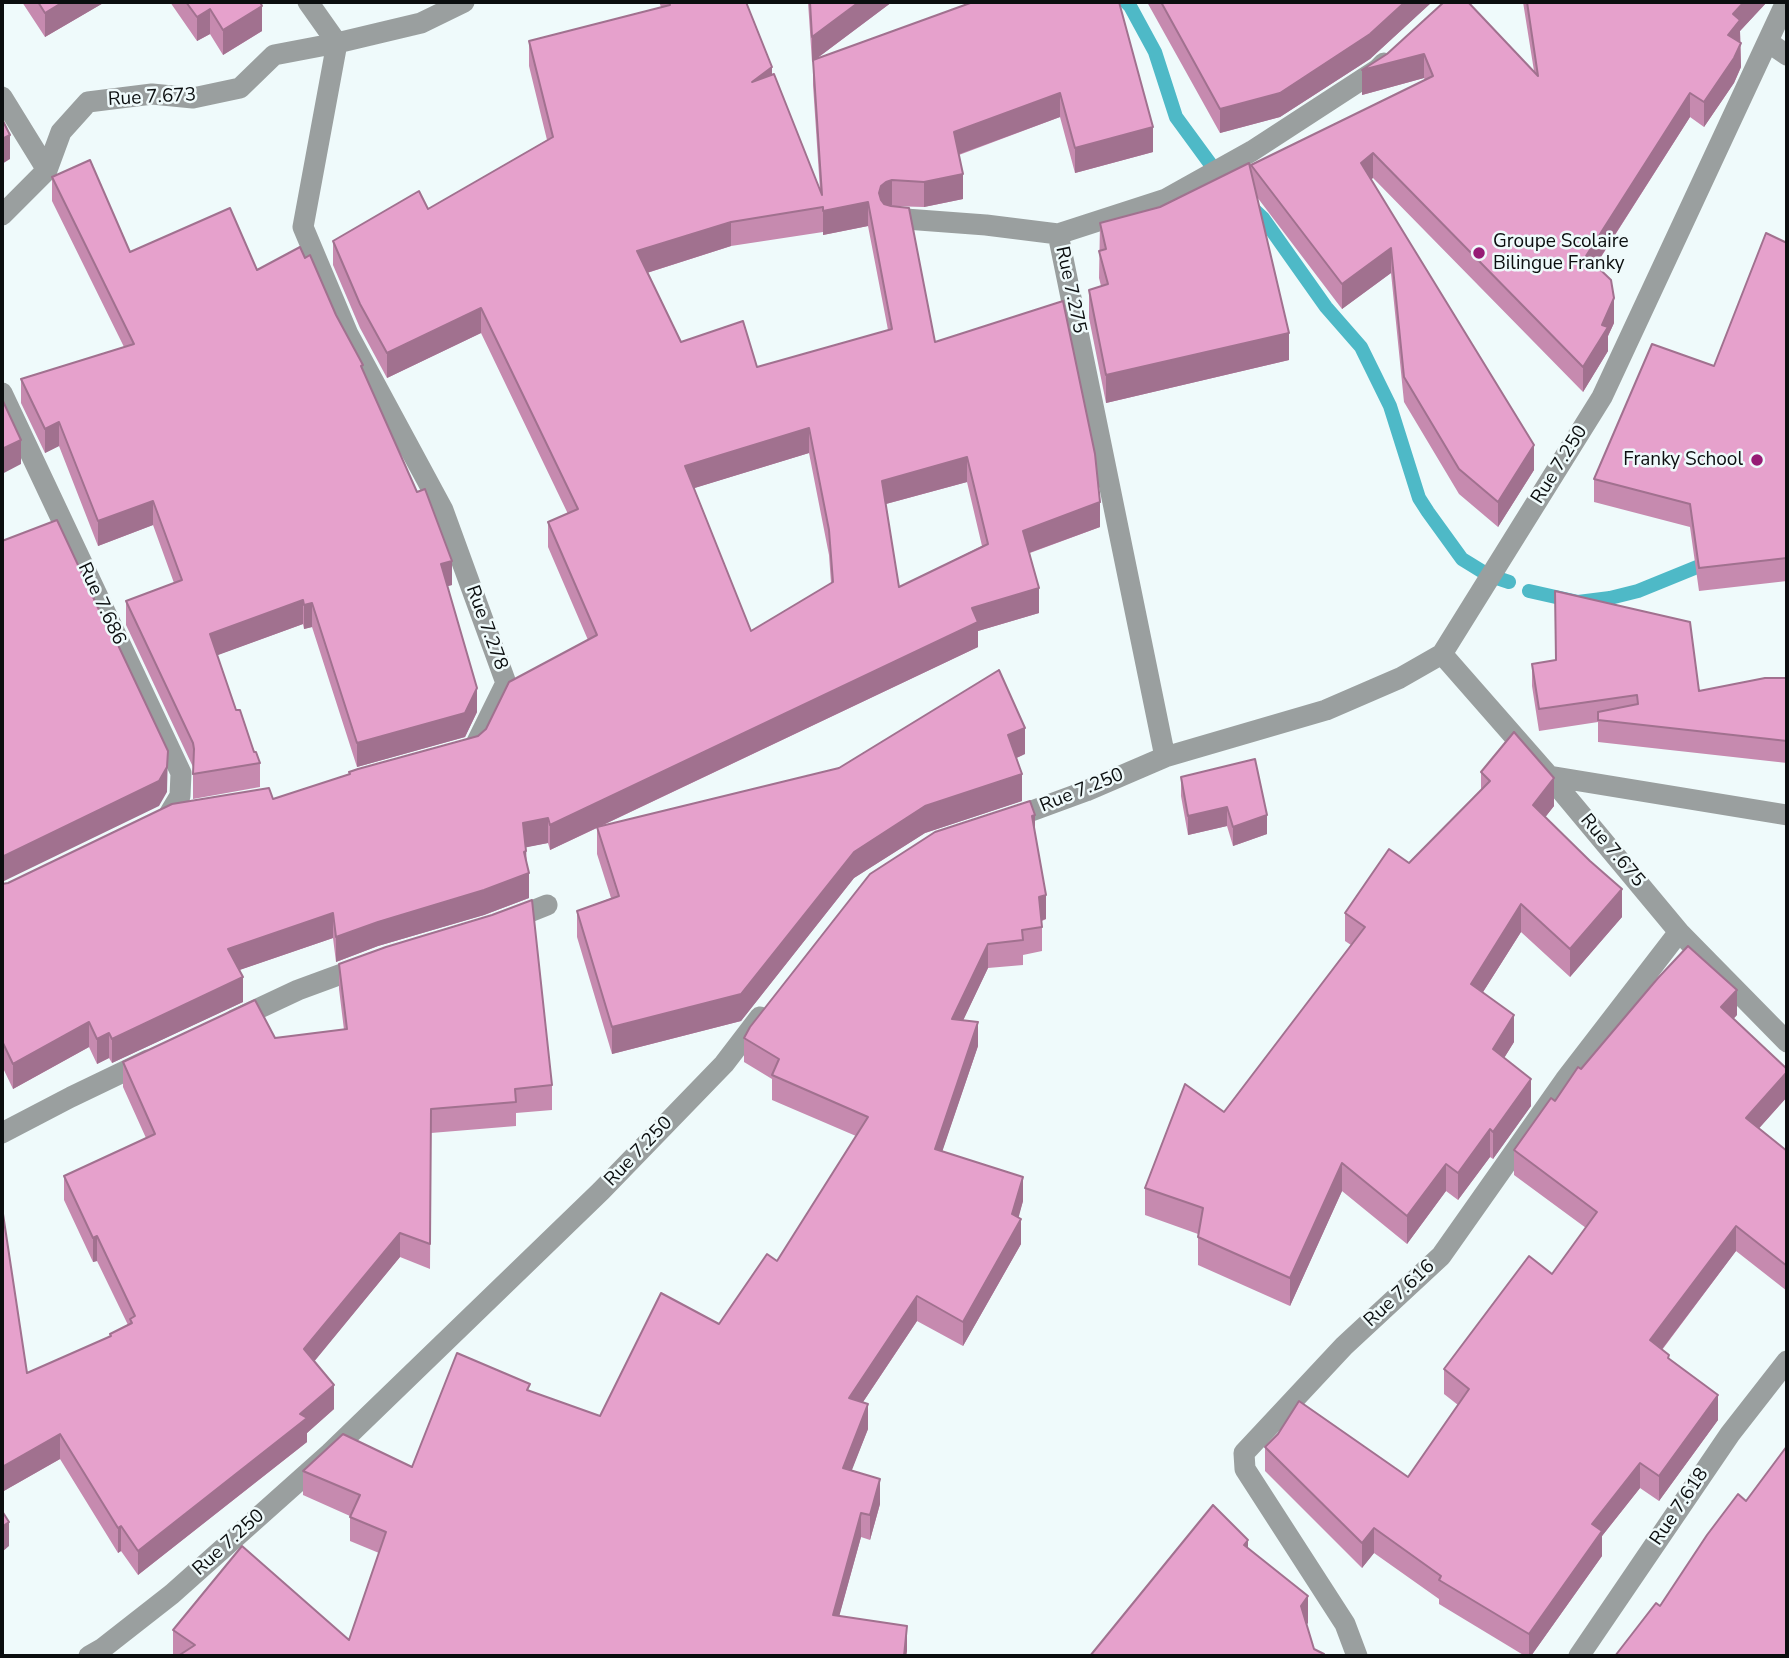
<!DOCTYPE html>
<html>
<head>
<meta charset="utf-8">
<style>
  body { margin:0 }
  #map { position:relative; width:1789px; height:1658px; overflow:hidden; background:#effafb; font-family:"Nunito Sans",sans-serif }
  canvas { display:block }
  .frame { position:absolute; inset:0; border:4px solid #0b0e0f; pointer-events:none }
</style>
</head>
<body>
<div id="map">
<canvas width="1789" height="1658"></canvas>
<div class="frame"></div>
</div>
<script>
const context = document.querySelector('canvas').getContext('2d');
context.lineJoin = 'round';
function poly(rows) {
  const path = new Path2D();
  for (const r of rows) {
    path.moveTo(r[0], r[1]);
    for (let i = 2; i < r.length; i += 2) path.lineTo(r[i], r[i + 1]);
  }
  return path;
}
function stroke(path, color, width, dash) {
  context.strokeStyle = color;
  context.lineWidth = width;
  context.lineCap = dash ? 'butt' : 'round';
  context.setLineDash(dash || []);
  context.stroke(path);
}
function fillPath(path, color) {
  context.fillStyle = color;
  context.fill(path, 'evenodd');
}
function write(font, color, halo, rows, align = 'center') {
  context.font = font + ' "Nunito Sans",sans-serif';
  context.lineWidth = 5;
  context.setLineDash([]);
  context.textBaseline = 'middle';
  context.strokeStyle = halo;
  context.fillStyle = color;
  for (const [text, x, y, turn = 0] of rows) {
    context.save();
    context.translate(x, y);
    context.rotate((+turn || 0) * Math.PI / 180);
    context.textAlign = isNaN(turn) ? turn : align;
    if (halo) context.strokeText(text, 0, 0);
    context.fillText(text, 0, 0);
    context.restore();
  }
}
const stream = poly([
  [1126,2,1130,6,1155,52,1176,117,1217,173],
  [1247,203,1263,218,1326,307,1361,347,1390,406,1419,498,1428,512,1462,559,1488,575,1509,582],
  [1529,591,1578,602,1610,598,1638,591,1697,567]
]);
const street = poly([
  [308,2,337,43,303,227,348,334,443,510,506,683,474,748,463,751],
  [1768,42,1787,55],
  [2,97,47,170],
  [2,215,47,170,61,132,88,102,152,94,193,98,240,88,274,55,337,43,421,23,464,2],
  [892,218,986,225,1058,234],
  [2,393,181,773,180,796,168,816],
  [1442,654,1549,776,1679,932,1787,1042],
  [1165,757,1058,234,1166,199,1252,151,1378,69,1384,63],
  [1549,776,1787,815],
  [1007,820,1086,791,1165,757,1326,710,1400,678,1442,654,1602,397,1786,2],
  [507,921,547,905],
  [234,1020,298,990,366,965],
  [2,1133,71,1097,148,1060],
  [89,1656,103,1648,172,1594,330,1453,601,1191,724,1064,760,1017],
  [1357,1656,1345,1624,1245,1469,1244,1453,1344,1346,1441,1256,1565,1080,1679,932],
  [1579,1656,1730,1434,1787,1361]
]);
const wall = poly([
  [22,2,105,2,45,37],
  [170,2,262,2,261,2,262,31,223,55,210,34,197,41],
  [659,2,746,2,772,75,820,190,813,85,813,61,812,62,808,2,892,2,816,59,973,2,1153,152,1075,173,1060,117,959,155,963,199,924,207,889,206,935,342,1100,527,1030,553,1039,613,978,631,978,647,599,827,1025,754,1016,758,1022,801,925,833,854,878,741,1021,612,1054,577,937,577,911,611,898,597,854,597,828,550,850,548,843,526,847,529,898,484,915,378,946,336,962,333,938,239,970,243,1002,112,1063,109,1058,97,1064,89,1047,13,1089,2,1066,2,884,8,883,478,736,588,640,548,547,548,522,568,514,481,333,387,378,360,328,333,265,333,241,428,209,547,140,529,66,529,41,661,7],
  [868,226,888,330,757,367,681,342,647,273,731,246,823,232,823,235],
  [809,453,829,555,831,583,751,631,694,488],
  [967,482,982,546,899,587,886,504],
  [1147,2,1432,2,1370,59,1280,117,1220,133],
  [1444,2,1534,71,1523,2,1767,2,1740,31,1741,67,1734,83,1704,127,1690,117,1596,265,1614,323,1608,336,1608,351,1583,392,1373,178,1371,179,1534,470,1498,527,1459,494,1404,402,1391,273,1342,309,1257,197,1289,360,1106,403,1089,318,1089,290,1101,286,1099,278,1100,223,1160,207,1251,173,1251,165,1425,80,1424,78,1362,95,1387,54],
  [52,177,130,252,257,270,336,315,363,370,452,585,447,586,477,712,465,737,357,767,312,627,304,629,303,624,217,655,236,710,260,763,260,787,193,799,193,767,126,625,126,601,174,583,153,525,98,546,59,446,45,453,21,403,21,379,124,347,52,201],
  [1787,243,1787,581,1699,591,1690,527,1594,502,1594,479,1714,366],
  [1532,664,1699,691,1787,678,1787,763,1598,742,1598,722,1539,731,1532,686],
  [1481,772,1554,806,1545,817,1622,917,1570,977,1521,932,1483,992,1514,1042,1504,1058,1531,1106,1493,1159,1490,1157,1458,1200,1446,1191,1407,1244,1342,1191,1290,1306,1198,1265,1198,1234,1145,1215,1145,1188,1224,1112,1351,945,1345,941,1345,913,1409,863,1481,791],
  [1181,777,1267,834,1233,846,1227,826,1188,835,1181,796],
  [1035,835,1046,919,1042,921,1042,951,1023,955,1023,965,988,968,963,1020,978,1046,942,1151,1023,1201,1018,1217,1021,1244,963,1346,917,1321,863,1402,868,1429,851,1471,880,1504,870,1540,861,1537,839,1616,907,1651,906,1656,175,1656,173,1655,173,1630,349,1640,379,1553,350,1541,350,1516,303,1495,303,1471,412,1467,530,1391,600,1416,719,1324,777,1261,856,1136,772,1100,772,1079,744,1062,744,1038],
  [339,964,552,1085,552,1110,516,1113,516,1126,431,1133,430,1269,400,1257,314,1361,334,1409,307,1433,307,1442,138,1575,121,1551,118,1553,60,1459,2,1492,2,1215,27,1373,110,1337,110,1334,128,1325,97,1261,93,1262,64,1200,64,1176,146,1138,123,1087,123,1062,275,1038,344,1030,339,989],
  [1737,1015,1733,1019,1787,1069,1787,1097,1759,1128,1787,1151,1787,1291,1736,1251,1662,1350,1718,1420,1659,1501,1640,1488,1602,1536,1602,1556,1531,1656,1525,1656,1439,1604,1439,1599,1374,1553,1362,1568,1265,1471,1265,1447,1408,1477,1458,1405,1444,1394,1444,1369,1552,1274,1586,1228,1514,1175,1514,1150,1581,1069]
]);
const shadedWall = poly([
  [63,2,105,2,45,37,45,13],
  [859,2,892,2,812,62,812,37],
  [1405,2,1432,2,1370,59,1280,117,1220,133,1220,109],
  [1744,2,1767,2,1740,31,1741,67,1734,83,1704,127,1704,102,1728,35,1733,14],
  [262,6,262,31,223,55,223,30],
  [210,9,210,34,197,41,197,17],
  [1424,54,1424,78,1362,95,1362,70],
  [772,67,772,92,752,82],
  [1060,93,1060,117,954,156,954,132],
  [1690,93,1690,117,1586,280,1586,256],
  [1153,127,1153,152,1075,173,1075,148],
  [10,135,10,159,2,164,2,139],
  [1373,153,1373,178,1361,187,1361,163],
  [963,174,963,199,924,207,924,182],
  [892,180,892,205,886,207,879,218,879,193,881,186,886,182],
  [868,202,868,226,823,235,823,211],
  [731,222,731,246,637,276,637,251],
  [1391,248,1391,273,1342,309,1342,284],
  [1614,298,1614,323,1608,336,1608,351,1583,392,1583,367],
  [481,308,481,333,387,378,387,353],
  [1289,333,1289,360,1106,403,1106,375],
  [59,422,59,446,45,453,45,429],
  [809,428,809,453,685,491,685,466],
  [21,440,21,464,2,474,2,449],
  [1534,445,1534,470,1498,527,1498,502],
  [967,457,967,482,882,505,882,481],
  [153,501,153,525,98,546,98,521],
  [1100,502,1100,527,1023,555,1023,531],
  [452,561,452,585,441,588,441,564],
  [1039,588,1039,613,978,631,978,647,550,850,550,825,972,608],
  [303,600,303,624,210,658,210,634],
  [312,603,312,627,304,629,304,605],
  [477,688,477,712,465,737,357,767,357,743],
  [1025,728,1025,754,1008,762,1008,735],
  [168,751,167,792,159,806,2,882,2,857],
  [1022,774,1022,801,925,833,854,878,741,1021,612,1054,612,1027,854,852,925,806],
  [1554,778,1554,806,1533,833,1533,805],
  [1227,807,1227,826,1188,835,1188,816],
  [1035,815,1035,840,1032,816],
  [1267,815,1267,834,1233,846,1233,827],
  [548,818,548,843,523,848,523,823],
  [526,851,526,874,529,873,529,898,484,915,378,946,336,962,336,937],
  [1622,889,1622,917,1570,977,1570,949],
  [1046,895,1046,919,1039,921,1039,897],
  [1521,904,1521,932,1471,1011,1471,984],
  [333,913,333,938,228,974,228,949],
  [988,944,988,968,952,1044,952,1019],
  [243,977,243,1002,112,1063,112,1039],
  [1737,990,1737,1015,1721,1032,1721,1007],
  [1514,1015,1514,1042,1493,1076,1493,1049],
  [89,1022,89,1047,13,1089,13,1064],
  [978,1022,978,1046,935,1173,935,1149],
  [109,1033,109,1058,97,1064,97,1039],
  [1787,1072,1787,1097,1746,1143,1746,1118],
  [1531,1079,1531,1106,1493,1159,1493,1132],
  [1490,1129,1490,1157,1458,1200,1458,1173],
  [1342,1163,1342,1191,1290,1306,1290,1278],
  [1446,1164,1446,1191,1407,1244,1407,1216],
  [1023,1177,1023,1201,1015,1231,1021,1219,1021,1244,963,1346,963,1322,1012,1214],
  [1736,1226,1736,1251,1650,1365,1650,1340],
  [400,1233,400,1257,304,1374,304,1349],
  [97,1236,97,1261,93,1262,93,1238],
  [917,1296,917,1321,849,1423,849,1398],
  [334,1385,334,1409,307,1433,307,1442,138,1575,138,1551],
  [1718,1395,1718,1420,1659,1501,1659,1476],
  [868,1404,868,1429,843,1493,843,1468],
  [60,1434,60,1459,2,1492,2,1467],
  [1640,1463,1640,1488,1602,1536,1602,1556,1531,1656,1529,1656,1529,1634,1592,1524],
  [880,1479,880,1504,870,1540,870,1515],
  [861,1513,861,1537,833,1639,833,1615],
  [9,1522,9,1546,2,1552,2,1527],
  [121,1526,121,1551,118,1553,118,1528],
  [1374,1528,1374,1553,1362,1568,1362,1543],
  [1248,1540,1248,1567,1244,1545],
  [1308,1596,1308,1623,1301,1633,1301,1606],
  [907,1626,907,1651,906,1656,904,1656]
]);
const building = poly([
  [38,2,63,2,45,13,38,2],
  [186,2,260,2,262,6,223,30,210,9,197,17,186,2],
  [669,2,746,2,772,67,752,82,774,74,822,195,813,60,973,2,1119,2,1153,127,1075,148,1060,93,954,132,963,174,924,182,892,180,886,182,881,186,879,193,881,200,884,204,891,206,909,208,935,342,1063,301,1095,454,1100,502,1023,531,1039,588,972,608,978,622,550,825,548,818,523,823,526,851,524,852,529,873,484,890,378,922,336,937,333,913,228,949,243,977,112,1039,109,1033,97,1039,89,1022,13,1064,2,1041,2,884,8,883,172,804,269,788,273,799,350,774,349,772,358,769,478,736,486,729,509,682,597,635,548,522,578,509,481,308,387,353,360,304,333,241,419,191,428,209,553,137,529,41,670,5,669,2],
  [868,202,892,329,757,367,743,321,681,342,637,251,731,222,823,207,823,211,868,202],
  [809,428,829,530,833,582,751,631,685,466,809,428],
  [967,457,988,544,899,587,882,481,967,457],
  [810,2,859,2,812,37,810,2],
  [1161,2,1405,2,1370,34,1280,93,1220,109,1161,2],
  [1444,2,1468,2,1538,76,1527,2,1744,2,1733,14,1740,20,1728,35,1741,43,1734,58,1704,102,1690,93,1586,256,1611,280,1614,298,1602,325,1608,327,1583,367,1373,153,1361,163,1534,445,1498,502,1459,469,1404,377,1391,248,1342,284,1251,165,1433,76,1424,54,1362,70,1387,54,1444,2],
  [2,119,10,135,2,139,2,119],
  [90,160,130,252,230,208,257,270,300,247,305,258,310,255,336,315,363,365,361,366,417,492,425,489,452,561,441,564,477,688,465,713,357,743,312,603,304,605,303,600,210,634,236,710,240,710,254,752,256,752,260,763,193,774,194,749,193,743,126,601,182,580,153,501,98,521,59,422,45,429,21,379,134,344,52,177,90,160],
  [1249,163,1289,333,1106,375,1089,290,1108,284,1099,251,1106,249,1100,223,1160,207,1249,163],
  [1766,233,1787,243,1787,558,1699,568,1690,504,1594,479,1652,344,1714,366,1766,233],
  [2,399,21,440,2,449,2,399],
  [57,520,100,612,102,611,168,751,167,767,159,781,2,857,2,541,57,520],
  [1555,591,1690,622,1699,691,1765,678,1787,678,1787,741,1598,720,1598,712,1638,704,1637,695,1539,709,1532,664,1556,660,1555,591],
  [999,670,1025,728,1008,735,1022,774,925,806,854,852,741,994,612,1027,577,911,619,896,597,827,839,768,999,670],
  [1514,732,1554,778,1533,805,1590,861,1622,889,1570,949,1521,904,1471,984,1514,1015,1493,1049,1531,1079,1493,1132,1490,1129,1458,1173,1446,1164,1407,1216,1342,1163,1290,1278,1198,1237,1203,1208,1145,1188,1185,1084,1224,1112,1365,927,1345,913,1389,849,1409,863,1490,781,1481,772,1514,732],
  [1255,759,1267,815,1233,827,1227,807,1188,816,1181,777,1255,759],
  [1030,801,1035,815,1032,816,1046,895,1039,897,1042,927,1022,930,1023,940,988,944,952,1019,978,1022,935,1149,1023,1177,1012,1214,1021,1219,963,1322,917,1296,849,1398,868,1404,843,1468,880,1479,870,1515,861,1513,833,1615,907,1626,904,1656,178,1656,195,1645,173,1630,242,1546,349,1640,386,1532,350,1517,360,1495,303,1471,343,1434,412,1467,457,1353,530,1384,527,1390,600,1416,661,1293,719,1324,767,1254,777,1261,868,1117,772,1075,779,1059,744,1038,750,1027,870,874,935,832,1030,801],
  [532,900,552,1085,515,1089,516,1102,431,1109,430,1244,400,1233,304,1349,334,1385,300,1414,307,1418,138,1551,121,1526,118,1528,60,1434,2,1467,2,1215,3,1214,27,1373,111,1336,110,1334,132,1323,130,1319,135,1316,97,1236,93,1238,64,1176,155,1134,123,1062,255,1000,275,1038,347,1029,339,964,386,947,492,915,532,900],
  [1688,946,1737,990,1721,1007,1787,1069,1787,1072,1746,1118,1787,1151,1787,1266,1736,1226,1650,1340,1669,1355,1668,1358,1718,1395,1659,1476,1640,1463,1592,1524,1602,1531,1529,1634,1439,1580,1441,1576,1374,1528,1362,1543,1265,1447,1278,1434,1299,1401,1408,1477,1469,1389,1444,1369,1529,1256,1552,1274,1597,1212,1514,1150,1551,1098,1555,1101,1578,1067,1581,1069,1658,978,1688,946],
  [1787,1446,1787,1656,1615,1656,1656,1603,1660,1606,1707,1535,1738,1494,1746,1501,1787,1446],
  [1213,1505,1248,1540,1244,1545,1308,1596,1301,1606,1314,1649,1324,1654,1324,1656,1090,1656,1213,1505],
  [2,1511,9,1522,2,1527,2,1511]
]);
const markers = [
  [1479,253,7,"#961b75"],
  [1757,460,7,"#961b75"]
];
const streetNames = [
  ["Rue 7.673",152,98,-3],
  ["Rue 7.275",1070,290,78],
  ["Rue 7.250",1560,465,-58],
  ["Rue 7.686",101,604,65],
  ["Rue 7.278",486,628,70],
  ["Rue 7.250",1082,791,-22],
  ["Rue 7.675",1612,851,50],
  ["Rue 7.250",639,1152,-46],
  ["Rue 7.616",1400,1294,-43],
  ["Rue 7.618",1680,1507,-56],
  ["Rue 7.250",229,1543,-42]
];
const poiNames = [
  ["Groupe Scolaire",1493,242],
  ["Bilingue Franky",1493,264],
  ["Franky School",1743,460,"right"]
];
stroke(stream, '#4eb9c7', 14);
stroke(street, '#9a9f9f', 21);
fillPath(wall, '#c68aaf');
fillPath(shadedWall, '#a1718f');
fillPath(building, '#e6a1cc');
stroke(building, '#a1718f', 2);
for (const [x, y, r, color] of markers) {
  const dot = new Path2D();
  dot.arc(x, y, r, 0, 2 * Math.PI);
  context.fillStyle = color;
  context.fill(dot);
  stroke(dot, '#effafb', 2.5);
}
write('19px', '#0b0e0f', '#effafb', streetNames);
write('19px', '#0b0e0f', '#effafb', poiNames, 'left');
</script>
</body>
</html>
